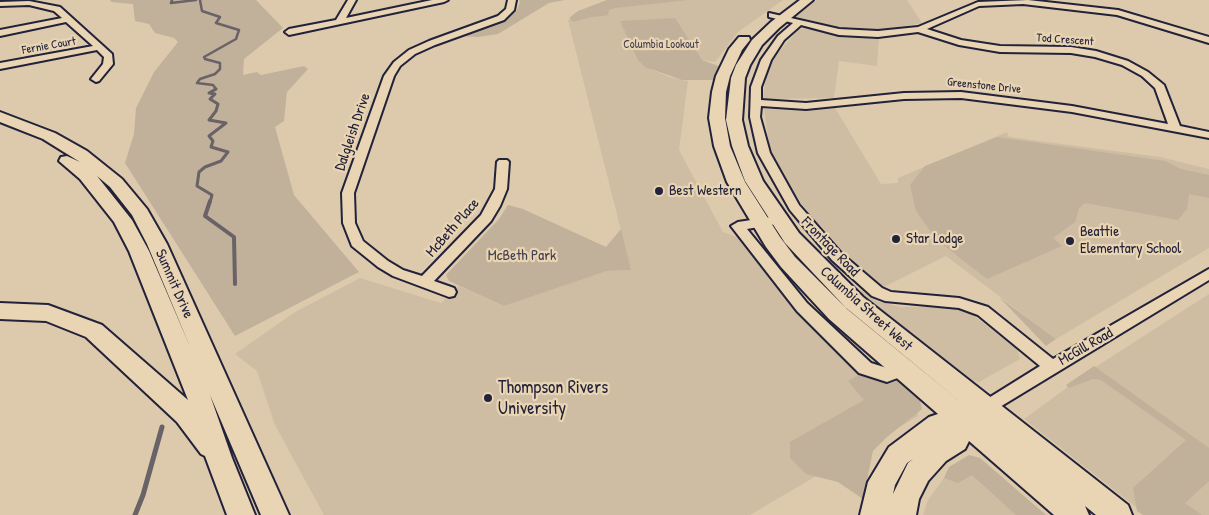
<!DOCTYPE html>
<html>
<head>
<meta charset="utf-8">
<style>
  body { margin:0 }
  canvas { display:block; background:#ddcaac }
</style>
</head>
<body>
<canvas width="1209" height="515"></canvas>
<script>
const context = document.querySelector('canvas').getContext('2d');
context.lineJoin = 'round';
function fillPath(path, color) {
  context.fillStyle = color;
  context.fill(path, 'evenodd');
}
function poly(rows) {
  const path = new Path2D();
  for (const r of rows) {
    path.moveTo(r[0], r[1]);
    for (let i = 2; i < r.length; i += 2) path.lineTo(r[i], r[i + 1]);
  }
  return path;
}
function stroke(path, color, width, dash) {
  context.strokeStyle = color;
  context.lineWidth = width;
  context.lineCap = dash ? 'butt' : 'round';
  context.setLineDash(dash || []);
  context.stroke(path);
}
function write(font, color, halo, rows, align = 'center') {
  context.font = font + ' "Patrick Hand",sans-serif';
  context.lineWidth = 4.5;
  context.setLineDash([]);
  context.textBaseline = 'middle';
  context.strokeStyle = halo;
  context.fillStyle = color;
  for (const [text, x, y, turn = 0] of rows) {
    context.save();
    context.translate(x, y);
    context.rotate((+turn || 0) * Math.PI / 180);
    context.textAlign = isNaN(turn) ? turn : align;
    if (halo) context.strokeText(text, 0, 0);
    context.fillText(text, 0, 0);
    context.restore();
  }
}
const built = poly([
  [627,0,783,0,738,32,715,62,702,60,698,55,650,69,672,78,688,81,679,150,723,232,737,237,775,284,869,377,917,403,918,416,750,515,324,515,275,425,257,371,235,354,295,312,360,278,441,303,459,286,504,306,607,271,631,270,568,20,603,12],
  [817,0,907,0,922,23,872,32,841,29,799,18,796,16],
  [808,28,842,36,879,39,877,66,839,61,834,98,763,99,766,76,775,56,799,29],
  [835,108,881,184,898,183,898,178,1007,132,1009,137,1160,157,1209,169,1209,248,1056,339,946,256,884,287,846,255,809,214,786,181,770,151,764,109,798,110],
  [862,291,878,301,900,307,955,307,974,316,1017,349,1020,359,979,382,961,377,857,294],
  [1209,294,1209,515,1146,515,1024,419,1094,368],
  [975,460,1039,515,923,515,928,500,944,478]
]);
const green = poly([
  [110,0,256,0,283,28,244,59,243,75,257,72,261,75,304,66,308,69,287,92,284,121,275,127,294,195,359,272,235,336,125,163,134,134,136,108,154,72,178,42,174,38,155,33,149,24,135,21,133,4,111,2],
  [519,0,565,0,549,3,498,34,478,37,460,36,506,18,517,10,520,2],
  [607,0,688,0,615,8,609,10,608,15,604,16,591,17,573,22,569,18,578,11],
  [675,18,702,60,724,68,718,80,682,80,645,67,638,60,620,21],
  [997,137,1165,161,1181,169,1209,175,1209,198,1189,194,1187,209,1178,220,1085,203,1079,208,1075,222,1053,238,1062,246,987,279,936,239,916,211,910,185,925,166],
  [508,205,523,209,606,247,621,229,631,270,607,271,504,306,449,281,446,275,499,219],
  [999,297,1056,339,1046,346],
  [1094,366,1209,448,1209,481,1185,503,1202,515,1143,515,1137,511,1133,488,1186,440,1101,380,1093,379,1069,388,1066,385],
  [862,373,903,379,918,393,922,409,887,437,873,451,863,499,838,482,806,474,790,458,790,442,864,400,848,381],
  [969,455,980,458,1046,515,1016,515,972,475,958,483,944,478,949,467]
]);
const streamFar3 = poly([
  [172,0,171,3,196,0],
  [200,0,202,11,220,17,216,23,239,30,236,39,204,57,205,59,220,63,220,69,215,74,200,79,197,83,213,85,216,89,214,90]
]);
const streamFar2 = poly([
  [210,202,212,195,197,186,199,172,205,167,221,161,228,152,211,147,213,141,209,136,226,123,209,120,216,111,218,104,210,99,215,94,209,93,216,89]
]);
const streamFar1 = poly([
  [210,201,205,216,234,237,235,284]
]);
const stream = poly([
  [135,515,143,495,162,427]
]);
const street = poly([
  [348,0,356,0,346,18,432,0,448,0,444,2,289,35,285,32,289,29,336,20,348,0],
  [508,0,516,0,514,10,504,20,435,45,415,54,400,66,394,76,354,193,355,223,363,241,388,261,403,270,422,276,481,215,495,189,497,162,499,160,507,160,509,162,507,189,500,206,491,221,434,281,454,288,456,292,454,296,449,297,393,276,378,267,352,246,343,223,342,193,384,76,394,62,409,50,429,41,498,16,506,9,508,0],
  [1028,0,1118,10,1209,37,1209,43,1117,15,1023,4,979,6,927,29,961,40,1000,46,1071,47,1096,51,1128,61,1148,72,1164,85,1180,126,1209,132,1209,138,1072,112,961,98,904,99,806,109,761,106,760,117,770,153,799,205,842,254,882,288,891,292,959,298,988,307,1053,359,1209,269,1209,280,985,416,979,414,976,409,979,404,1040,366,978,315,959,308,885,301,872,296,832,260,790,210,758,153,750,117,751,87,761,60,778,36,793,23,769,17,769,13,839,29,878,31,918,27,978,2,1028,0],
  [801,25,839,35,878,37,918,32,959,45,1000,52,1071,53,1095,57,1122,65,1142,76,1155,88,1168,124,1072,106,961,92,904,93,806,103,761,100,761,87,771,60,784,40,801,25],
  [29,1,60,7,112,54,113,64,99,81,96,82,91,79,103,64,104,57,97,50,0,69,0,63,93,46,66,22,0,36,0,30,62,18,54,11,29,5,0,6,0,2,29,1],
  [771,217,777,221,776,224,747,229,807,303,871,363,887,368,902,362,908,364,910,369,908,374,887,382,859,373,797,311,731,226,738,222,771,217]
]);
const secondary = poly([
  [800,0,813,0,779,28,762,45,750,65,745,78,742,120,748,146,763,181,799,233,863,297,1128,505,1132,515,1096,515,1085,506,1089,515,1054,515,969,441,965,449,946,461,928,481,919,499,916,515,860,515,868,482,889,447,929,417,938,414,829,319,781,267,766,247,727,182,714,146,709,118,712,92,716,76,729,49,739,37,749,37,750,40,742,50,730,76,726,92,725,118,730,146,745,182,780,237,795,257,845,307,968,408,847,309,785,243,745,181,732,146,726,120,731,78,736,65,752,40,771,22,800,0],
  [913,459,908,463,893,494,895,485,907,463,913,459],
  [0,112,55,133,87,151,122,179,147,209,167,244,289,515,261,515,210,395,232,458,255,515,227,515,205,456,201,454,177,422,86,337,46,321,0,319,0,303,48,305,102,325,188,400,129,251,114,222,80,179,59,161,61,157,67,156,80,162,43,139,0,122,0,112],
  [97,176,110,187,132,215,147,244,191,349,149,251,132,220,97,176]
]);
const markers = [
  [659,191,5,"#22223b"],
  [896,239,5,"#22223b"],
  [1070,241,5,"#22223b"],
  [488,398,5,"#22223b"]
];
const farStreetnames = [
  ["Tod Crescent",1065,40,4],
  ["Fernie Court",49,46,-10],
  ["Greenstone Drive",984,86,6]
];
const farParknames = [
  ["Columbia Lookout",661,45]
];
const streetNames = [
  ["Dalgleish Drive",353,132,-71],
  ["McBeth Place",453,228,-49],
  ["Frontage Road",830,247,46],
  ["Summit Drive",174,284,66],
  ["Columbia Street West",866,309,42],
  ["McGill Road",1086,347,-30]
];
const poiNames = [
  ["Best Western",669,191],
  ["Beattie",1080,232],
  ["Elementary School",1080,249],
  ["Star Lodge",906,239]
];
const parkNames = [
  ["McBeth Park",522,256]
];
const nearPoinames = [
  ["Thompson Rivers",498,388],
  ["University",498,409]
];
fillPath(built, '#cebda3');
fillPath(green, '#c1b19b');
stroke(streamFar3, '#696266', 2.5);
stroke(streamFar2, '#696266', 3);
stroke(streamFar1, '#696266', 4);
stroke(stream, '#696266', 5);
stroke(street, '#22223b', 4);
stroke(secondary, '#22223b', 4);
fillPath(street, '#e9d5b3');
fillPath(secondary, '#e9d5b3');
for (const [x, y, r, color] of markers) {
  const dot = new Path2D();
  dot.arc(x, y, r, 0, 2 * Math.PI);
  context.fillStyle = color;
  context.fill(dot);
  stroke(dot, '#e9d5b3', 2);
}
write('12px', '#22223b', '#e9d5b3', farStreetnames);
write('12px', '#423f4e', '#e9d5b3', farParknames);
write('15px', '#22223b', '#e9d5b3', streetNames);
write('15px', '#22223b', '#e9d5b3', poiNames, 'left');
write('15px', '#423f4e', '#e9d5b3', parkNames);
write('18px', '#22223b', '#e9d5b3', nearPoinames, 'left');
</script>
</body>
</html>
